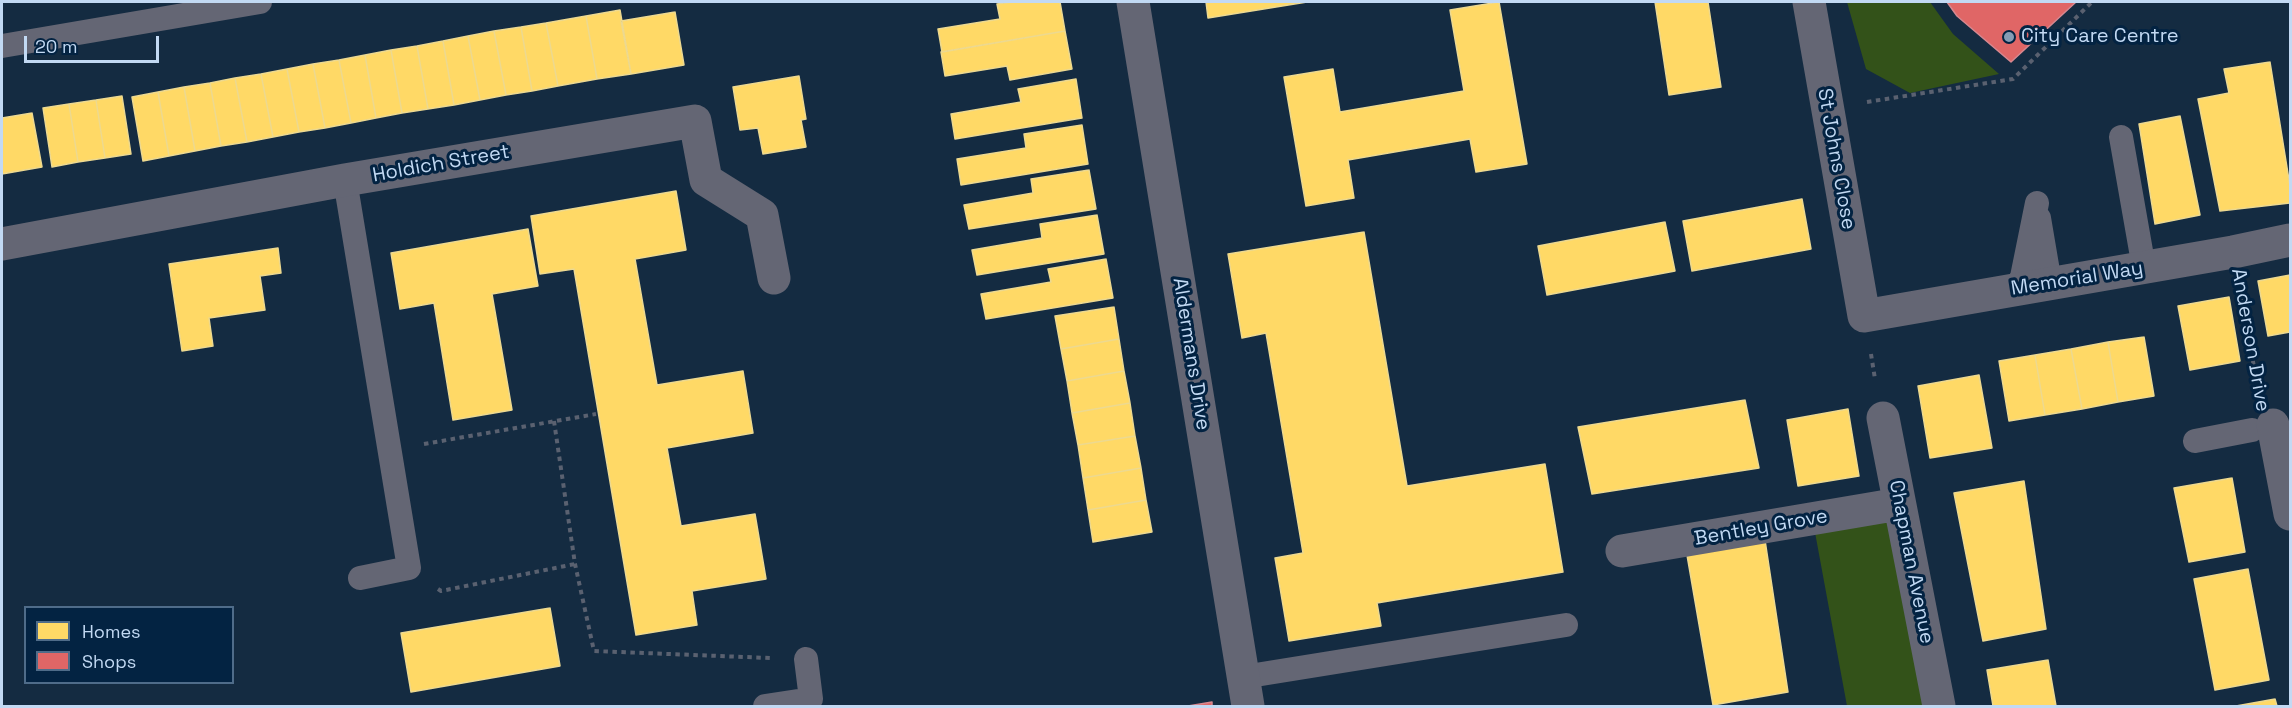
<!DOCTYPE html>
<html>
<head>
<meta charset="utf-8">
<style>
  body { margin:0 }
  #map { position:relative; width:2292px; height:708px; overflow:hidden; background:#142b41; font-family:"Space Grotesk",sans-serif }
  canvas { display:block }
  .frame { position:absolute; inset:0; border:3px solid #c2d9f3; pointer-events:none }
  .legend { position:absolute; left:24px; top:606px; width:210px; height:78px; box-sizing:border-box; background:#032342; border:2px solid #4f6c89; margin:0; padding:8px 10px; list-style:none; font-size:18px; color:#c2d9f3 }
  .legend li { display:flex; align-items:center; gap:12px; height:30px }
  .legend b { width:30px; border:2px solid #4f6c89 }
  .scale { position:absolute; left:24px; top:36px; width:135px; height:27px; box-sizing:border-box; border:3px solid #c2d9f3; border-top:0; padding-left:8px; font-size:18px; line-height:21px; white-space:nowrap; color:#c2d9f3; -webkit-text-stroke:4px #032342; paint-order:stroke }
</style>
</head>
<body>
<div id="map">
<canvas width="2292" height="708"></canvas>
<div class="frame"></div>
<ul class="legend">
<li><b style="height:16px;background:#ffd966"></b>Homes</li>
<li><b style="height:16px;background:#e06666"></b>Shops</li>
</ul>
<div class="scale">20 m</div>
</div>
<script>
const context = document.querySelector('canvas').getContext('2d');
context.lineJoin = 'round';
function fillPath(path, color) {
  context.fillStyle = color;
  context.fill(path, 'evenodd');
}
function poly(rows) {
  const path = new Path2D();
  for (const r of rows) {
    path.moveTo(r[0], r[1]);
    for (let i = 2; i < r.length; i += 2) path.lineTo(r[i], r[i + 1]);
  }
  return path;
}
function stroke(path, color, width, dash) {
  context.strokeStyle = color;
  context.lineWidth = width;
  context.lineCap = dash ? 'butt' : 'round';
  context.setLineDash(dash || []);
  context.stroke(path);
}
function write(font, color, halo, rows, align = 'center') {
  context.font = font + ' "Space Grotesk",sans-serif';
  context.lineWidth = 6;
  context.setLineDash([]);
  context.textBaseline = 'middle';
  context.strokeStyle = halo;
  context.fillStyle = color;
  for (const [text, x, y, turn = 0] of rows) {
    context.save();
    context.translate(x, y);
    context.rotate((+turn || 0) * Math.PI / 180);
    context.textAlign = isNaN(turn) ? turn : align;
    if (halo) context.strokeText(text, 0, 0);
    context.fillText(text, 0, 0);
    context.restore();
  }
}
const green = poly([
  [1847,2,1930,2,1953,34,1999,74,1910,93,1866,69],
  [1892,515,1930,706,1847,706,1814,527]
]);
const homes = poly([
  [1012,2,1060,2,1065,31,942,52,938,29,1000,19,997,4,1012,2],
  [1206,2,1307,2,1208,18,1206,2],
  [1499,2,1527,164,1476,172,1470,139,1348,160,1354,198,1306,206,1284,77,1333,69,1340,112,1464,91,1450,10,1499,2],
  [1655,2,1708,2,1721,87,1669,95,1655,2],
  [620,10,631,74,597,79,586,16,620,10],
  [675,12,684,65,631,74,621,21,675,12],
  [586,16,597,79,558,86,546,23,586,16],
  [546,23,558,86,532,91,521,27,546,23],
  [521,27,532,91,506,95,494,31,521,27],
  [494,31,506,95,480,100,468,36,494,31],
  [1065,31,1072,69,1010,80,1007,66,945,76,941,52,1065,31],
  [468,36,480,100,454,105,443,41,468,36],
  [443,41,454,105,428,109,417,46,443,41],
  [417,46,428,109,402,113,391,50,417,46],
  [391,50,402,113,376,118,365,55,391,50],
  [365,55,376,118,351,123,339,60,365,55],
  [339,60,351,123,325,128,313,64,339,60],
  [2270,62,2290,186,2290,203,2220,211,2198,99,2229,93,2224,69,2270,62],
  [313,64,325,128,299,132,287,69,313,64],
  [287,69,299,132,273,137,261,74,287,69],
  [261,74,273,137,247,142,235,78,261,74],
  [799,76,806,119,801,120,806,147,763,154,758,128,740,130,733,87,799,76],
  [235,78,247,142,221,146,210,83,235,78],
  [1076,79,1082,118,955,139,951,114,1021,102,1018,89,1076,79],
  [210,83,221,146,195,151,184,87,210,83],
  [184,87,195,151,169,156,158,92,184,87],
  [158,92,169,156,143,161,132,97,158,92],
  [122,96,131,154,105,158,96,100,122,96],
  [96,100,105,158,78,162,69,104,96,100],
  [69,104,78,162,52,167,43,108,69,104],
  [32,113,42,167,2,174,2,118,32,113],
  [2180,116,2200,215,2155,224,2139,124,2180,116],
  [1082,125,1088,164,961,185,957,159,1026,148,1024,134,1082,125],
  [1089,170,1096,209,969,229,964,205,1033,193,1031,179,1089,170],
  [676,191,686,250,635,259,657,385,743,371,753,433,667,448,681,526,755,514,766,579,692,591,697,625,636,635,574,269,540,274,531,216,676,191],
  [1802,199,1811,249,1692,271,1683,221,1802,199],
  [1097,215,1104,254,977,275,972,250,1042,238,1040,224,1097,215],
  [1665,222,1675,271,1547,295,1538,246,1665,222],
  [528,229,538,286,492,294,512,410,453,420,434,303,400,309,391,253,528,229],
  [1364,232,1407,486,1545,464,1563,572,1377,603,1381,626,1289,641,1275,558,1303,553,1266,333,1242,338,1228,254,1364,232],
  [278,248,281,273,260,276,265,310,209,318,213,346,182,351,169,264,278,248],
  [1106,259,1113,298,986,319,981,294,1051,282,1048,269,1106,259],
  [2290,275,2290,332,2268,336,2258,281,2290,275],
  [2229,297,2240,361,2190,370,2178,306,2229,297],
  [1114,307,1119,339,1061,349,1055,316,1114,307],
  [2144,337,2154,396,2118,402,2108,342,2144,337],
  [1119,339,1124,371,1067,381,1061,349,1119,339],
  [2108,342,2118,402,2082,409,2071,349,2108,342],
  [2071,349,2082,409,2045,415,2035,355,2071,349],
  [2035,355,2045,415,2009,421,1999,361,2035,355],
  [1124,371,1130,403,1072,413,1067,381,1124,371],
  [1979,375,1992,448,1930,458,1918,386,1979,375],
  [1745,400,1759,468,1592,494,1578,427,1745,400],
  [1130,403,1135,436,1078,445,1072,413,1130,403],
  [1848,409,1859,476,1798,486,1787,420,1848,409],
  [1135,436,1141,468,1083,478,1078,445,1135,436],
  [1141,468,1146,500,1088,510,1083,478,1141,468],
  [2232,478,2245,552,2189,562,2174,488,2232,478],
  [2024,481,2046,629,1983,641,1954,493,2024,481],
  [1146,500,1152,532,1093,542,1088,510,1146,500],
  [1765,540,1788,692,1713,705,1687,555,1765,540],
  [2248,569,2269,680,2215,690,2194,579,2248,569],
  [550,608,560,666,411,692,401,633,550,608],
  [2048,660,2056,706,1993,706,1987,670,2048,660],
  [2275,699,2277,706,2236,706,2275,699]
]);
const shops = poly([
  [1947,2,2076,2,2011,62,1957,16,1947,2],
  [1212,702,1212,706,1188,706,1212,702]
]);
const path = poly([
  [1867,102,2013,79,2092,2],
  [2240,290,2258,389],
  [1871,354,1875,379],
  [554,421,575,564,594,651,770,658],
  [424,444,596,414],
  [438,589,441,591,575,564]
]);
const lane = poly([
  [2,46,260,2],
  [2121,137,2144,268],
  [345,180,409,568,360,578],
  [2039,218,2050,283],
  [2015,289,2022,277,2037,203],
  [2195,441,2252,430],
  [1243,677,1566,625],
  [765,706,811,699,806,659]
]);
const street = poly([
  [1133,2,1248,706],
  [1809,2,1864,316,2233,252,2290,240],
  [2,244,345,180,695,121,706,180,762,215,774,278],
  [1883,418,1939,706],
  [2273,425,2290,514],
  [1622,551,1899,504]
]);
const markers = [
  [2009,37,6,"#859cb5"]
];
const poiNames = [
  ["City Care Centre",2021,37]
];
const streetNames = [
  ["St Johns Close",1836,159,80],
  ["Holdich Street",441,164,-10],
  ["Memorial Way",2077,279,-9],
  ["Anderson Drive",2250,340,80],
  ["Aldermans Drive",1191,354,81],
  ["Bentley Grove",1761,528,-10],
  ["Chapman Avenue",1911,562,79]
];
fillPath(green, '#335219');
fillPath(homes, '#ffd966');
stroke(homes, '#edd990', 1.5);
fillPath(shops, '#e06666');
stroke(shops, '#d78890', 1.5);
stroke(path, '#5a6170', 4, [4.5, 4.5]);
stroke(lane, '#646674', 24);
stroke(street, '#646674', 33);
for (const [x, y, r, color] of markers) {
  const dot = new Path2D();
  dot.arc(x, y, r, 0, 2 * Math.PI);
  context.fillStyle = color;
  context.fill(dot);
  stroke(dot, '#032342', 2);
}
write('20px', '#c2d9f3', '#032342', poiNames, 'left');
write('20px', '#c2d9f3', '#032342', streetNames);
</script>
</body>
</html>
